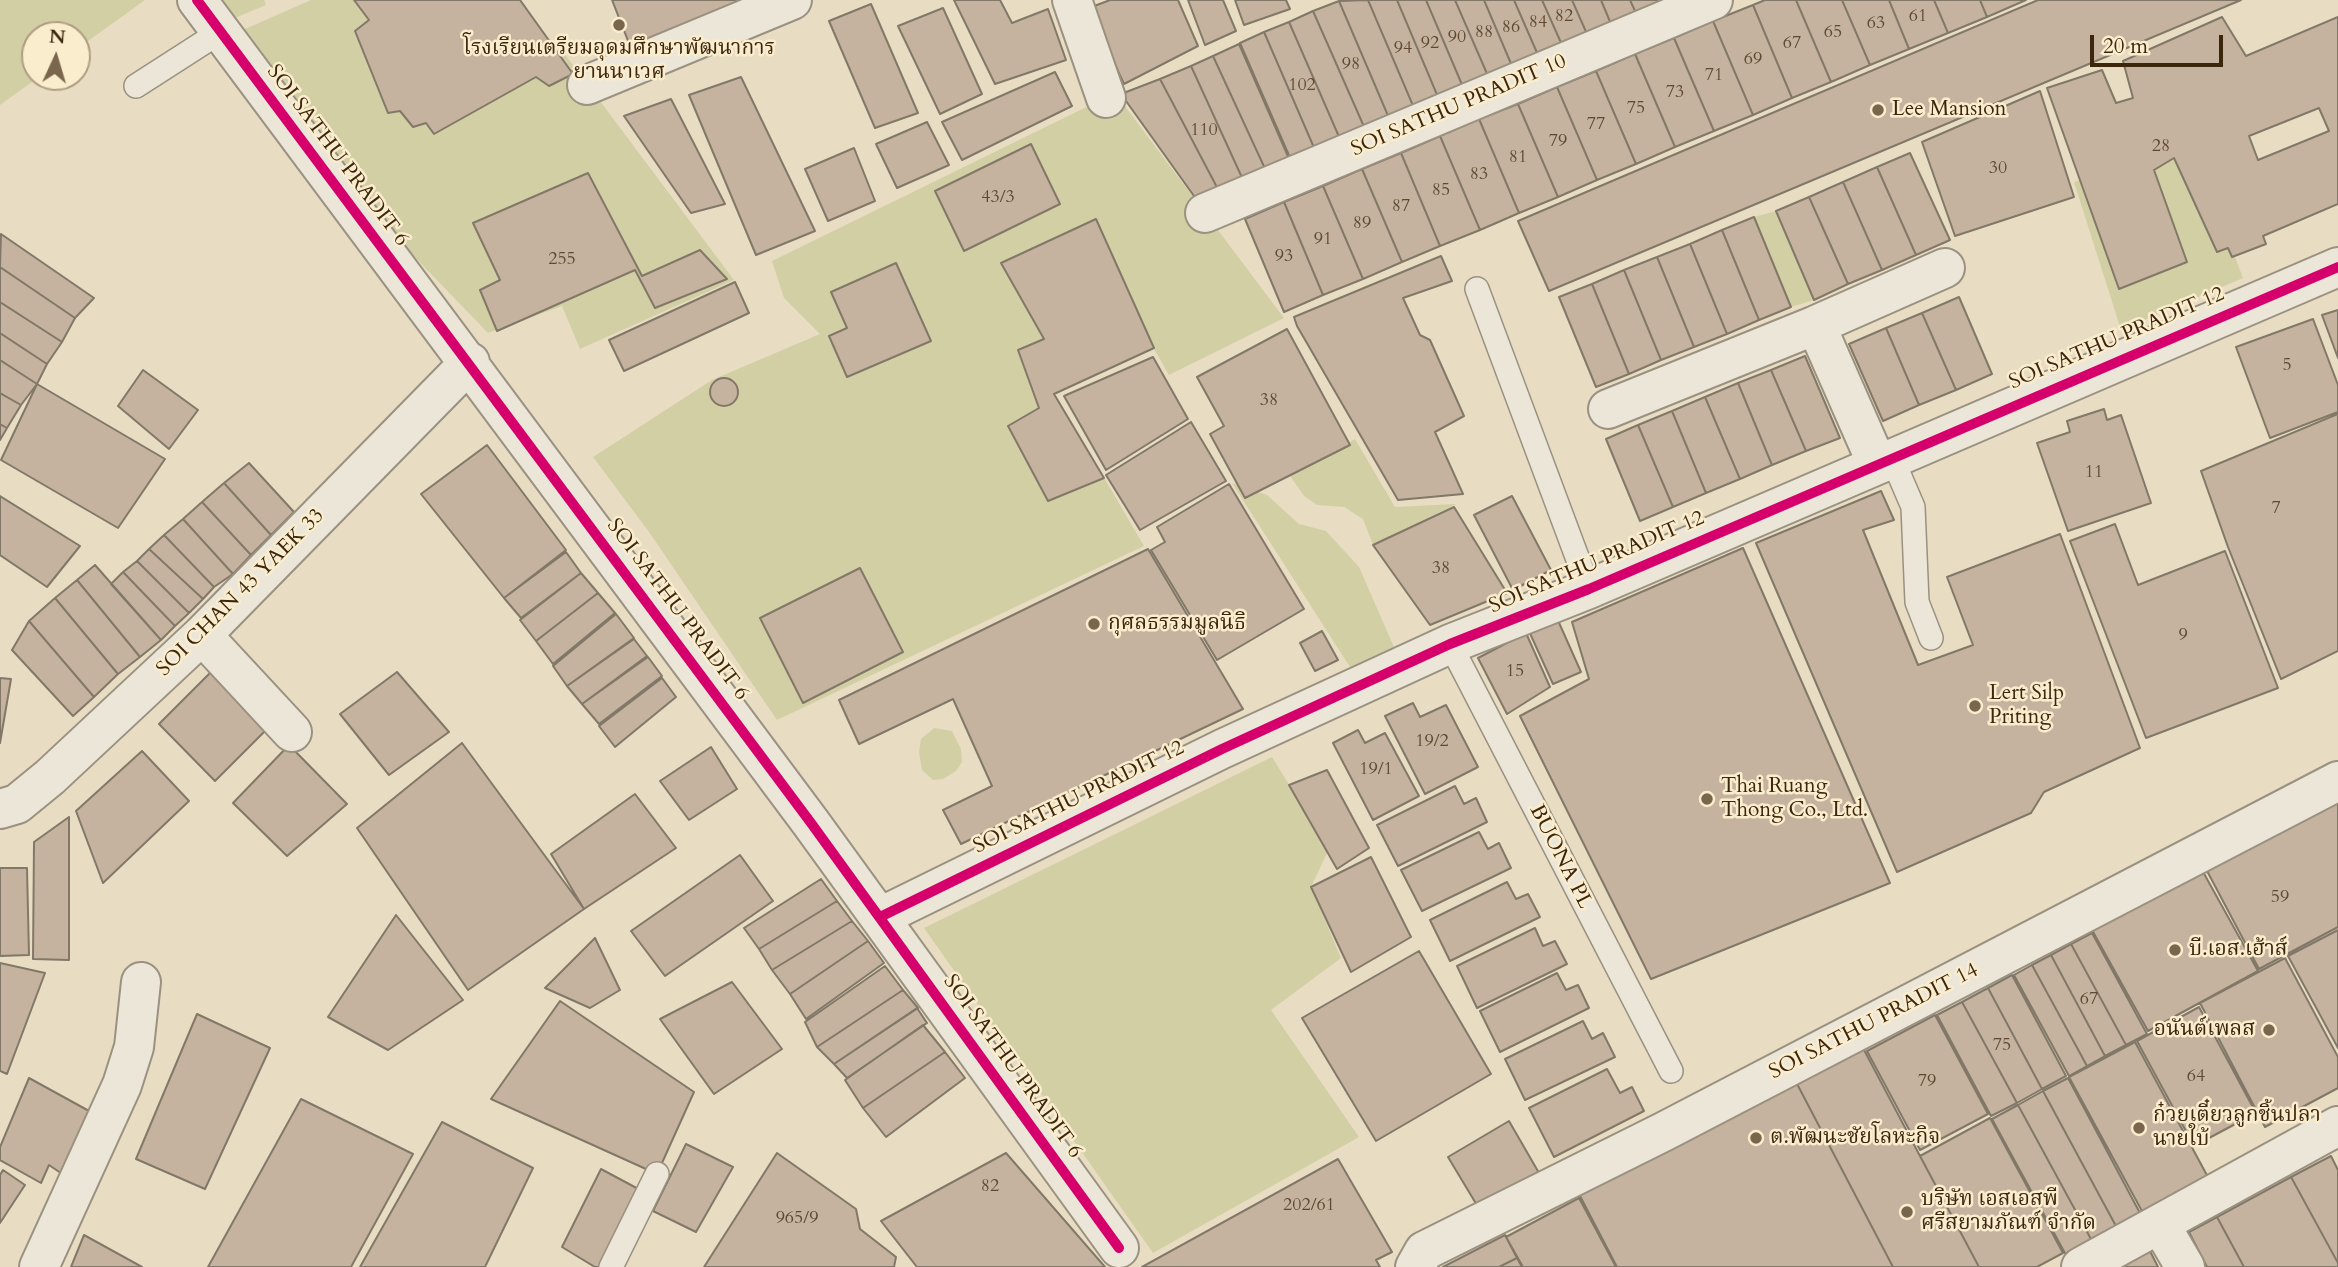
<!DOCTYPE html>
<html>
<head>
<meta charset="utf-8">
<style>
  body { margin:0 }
  #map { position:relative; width:2338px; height:1267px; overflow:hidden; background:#e8ddc3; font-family:Cardo,serif }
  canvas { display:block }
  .north { position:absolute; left:21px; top:21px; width:70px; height:70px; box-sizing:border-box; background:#faedce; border:2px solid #ae9d81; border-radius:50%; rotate:4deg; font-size:19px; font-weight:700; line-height:28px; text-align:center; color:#3d260e }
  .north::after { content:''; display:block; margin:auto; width:24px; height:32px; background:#79664d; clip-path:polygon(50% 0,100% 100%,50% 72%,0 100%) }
  .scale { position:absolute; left:2090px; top:35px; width:133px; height:32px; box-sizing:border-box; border:4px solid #3d260e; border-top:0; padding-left:9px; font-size:21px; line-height:24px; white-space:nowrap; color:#3d260e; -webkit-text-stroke:5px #faedce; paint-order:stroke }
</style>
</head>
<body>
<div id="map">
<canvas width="2338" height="1267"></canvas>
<div class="north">N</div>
<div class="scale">20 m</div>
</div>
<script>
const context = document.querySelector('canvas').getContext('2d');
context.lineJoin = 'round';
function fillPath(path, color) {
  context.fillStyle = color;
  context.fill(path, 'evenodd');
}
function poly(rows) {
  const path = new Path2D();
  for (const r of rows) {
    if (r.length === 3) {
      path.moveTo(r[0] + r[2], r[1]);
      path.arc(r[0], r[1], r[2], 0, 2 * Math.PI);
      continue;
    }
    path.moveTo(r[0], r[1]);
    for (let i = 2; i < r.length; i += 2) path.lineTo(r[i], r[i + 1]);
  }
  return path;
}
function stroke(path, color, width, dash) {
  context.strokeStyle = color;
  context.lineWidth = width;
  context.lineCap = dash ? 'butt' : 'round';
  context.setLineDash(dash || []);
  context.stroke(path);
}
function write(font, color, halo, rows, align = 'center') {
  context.font = font + ' Cardo,"Noto Serif Thai",serif';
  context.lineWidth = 5;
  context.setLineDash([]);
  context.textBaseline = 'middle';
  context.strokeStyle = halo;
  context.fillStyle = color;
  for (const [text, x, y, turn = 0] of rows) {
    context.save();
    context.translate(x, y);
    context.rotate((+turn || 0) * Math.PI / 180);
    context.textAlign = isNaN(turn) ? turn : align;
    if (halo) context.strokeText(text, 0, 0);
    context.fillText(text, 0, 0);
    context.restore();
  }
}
const green = poly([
  [0,0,145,0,77,49,77,35,35,35,35,77,39,77,0,105],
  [215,0,264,0,266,5,230,20],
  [311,0,400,0,429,115,561,49,734,280,580,349,562,306,488,333,378,219,236,33],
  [1115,93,1284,318,1169,375,1154,349,1055,394,1144,546,777,720,649,532,593,457,712,380,820,334,784,298,772,261],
  [2192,144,2243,278,2121,330,2074,182],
  [1776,211,1814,300,1791,307,1754,217],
  [1355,439,1395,507,1456,504,1373,545,1363,519,1344,507,1317,505,1304,496,1290,476],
  [1232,483,1267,495,1299,524,1326,531,1359,567,1394,647,1350,667],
  [934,728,952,731,961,749,962,762,956,771,943,779,933,780,922,770,919,752,921,739],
  [1272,757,1329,849,1311,887,1341,958,1271,1010,1359,1137,1153,1253,924,928]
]);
const building = poly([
  [354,0,520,0,573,74,549,86,536,77,434,134,426,123,413,127,400,111,388,113,355,31,369,20,354,0],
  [612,0,755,0,632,51,612,0],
  [954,0,1000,0,1012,23,1048,9,1066,60,995,84,954,0],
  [1110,0,1178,0,1198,46,1124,84,1089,8,1110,0],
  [1188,0,1223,0,1236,31,1205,45,1188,0],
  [1235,0,1286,0,1290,9,1244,25,1235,0],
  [1368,0,1414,108,1389,118,1339,1,1368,0],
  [1368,0,1397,0,1438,97,1414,108,1368,0],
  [1397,0,1426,0,1463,87,1438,97,1397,0],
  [1426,0,1455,0,1488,76,1463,87,1426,0],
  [1455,0,1484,0,1512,66,1488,76,1455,0],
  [1484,0,1514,0,1538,55,1512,66,1484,0],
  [1514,0,1542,0,1562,45,1538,55,1514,0],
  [1542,0,1572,0,1587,34,1562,45,1542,0],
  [1572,0,1601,0,1611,24,1587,34,1572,0],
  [1601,0,1630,0,1636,13,1611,24,1601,0],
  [1630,0,1659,0,1661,3,1636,13,1630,0],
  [1765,0,1796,0,1831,82,1792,98,1753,5,1765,0],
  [1796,0,1842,0,1870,65,1831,82,1796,0],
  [1842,0,1889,0,1909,49,1870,65,1842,0],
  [1889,0,1934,0,1948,33,1909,49,1889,0],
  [1934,0,1980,0,1987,17,1948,33,1934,0],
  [1980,0,2026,0,1987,17,1980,0],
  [2038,0,2241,0,1549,291,1518,221,2038,0],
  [1339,1,1389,118,1365,129,1313,11,1339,1],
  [871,4,918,113,875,128,829,21,871,4],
  [1753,5,1792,98,1753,115,1713,21,1753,5],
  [943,8,982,94,940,114,898,26,943,8],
  [1313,11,1365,129,1340,139,1289,22,1313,11],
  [2222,17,2246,56,2338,17,2338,204,2263,236,2266,244,2232,257,2228,248,2217,252,2174,158,2154,170,2187,262,2119,289,2047,88,2102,70,2116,103,2133,98,2123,61,2222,17],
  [2319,108,2329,131,2258,160,2249,136,2319,108],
  [1713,21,1753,115,1714,131,1674,38,1713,21],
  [1289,22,1340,139,1315,150,1264,32,1289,22],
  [1264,32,1315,150,1291,160,1240,43,1264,32],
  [1674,38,1714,131,1675,147,1635,54,1674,38],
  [1239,44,1290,161,1267,173,1213,56,1239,44],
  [1635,54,1675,147,1636,164,1596,71,1635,54],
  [1213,56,1267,173,1244,182,1191,66,1213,56],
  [1191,66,1244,182,1220,193,1160,79,1191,66],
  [1596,71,1636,164,1597,180,1557,87,1596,71],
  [1055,72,1072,106,962,160,942,122,1055,72],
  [741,77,815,231,756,255,689,95,741,77],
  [1160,79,1220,193,1199,203,1121,94,1160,79],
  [1557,87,1597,180,1558,197,1518,104,1557,87],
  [2040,91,2074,197,1955,236,1922,142,2040,91],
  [671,99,725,204,691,213,624,116,671,99],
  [1518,104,1558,197,1519,213,1479,119,1518,104],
  [1479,119,1519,213,1480,230,1440,136,1479,119],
  [927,122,949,165,897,188,876,144,927,122],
  [1440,136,1480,230,1440,246,1401,153,1440,136],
  [1031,144,1060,204,964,251,935,191,1031,144],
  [854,148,875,201,828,221,805,169,854,148],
  [1401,153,1440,246,1402,262,1362,169,1401,153],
  [1910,153,1950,240,1916,255,1877,167,1910,153],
  [1877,167,1916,255,1882,270,1843,182,1877,167],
  [1362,169,1402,262,1363,279,1323,186,1362,169],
  [588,173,642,276,700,250,727,279,655,308,635,270,497,331,480,290,500,280,473,223,588,173],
  [1843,182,1882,270,1848,284,1809,197,1843,182],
  [1323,186,1363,279,1323,295,1284,202,1323,186],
  [1809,197,1848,284,1814,300,1776,211,1809,197],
  [1284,202,1323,295,1284,312,1245,219,1284,202],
  [1754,217,1791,307,1759,320,1722,230,1754,217],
  [1096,219,1154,348,1054,394,1104,478,1048,501,1008,426,1039,408,1018,350,1044,339,1001,263,1096,219],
  [1722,230,1759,320,1727,334,1690,244,1722,230],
  [1,234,94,298,75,318,0,267,1,234],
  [1690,244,1727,334,1694,347,1657,257,1690,244],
  [1441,256,1452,281,1403,298,1420,335,1430,340,1464,416,1435,432,1463,494,1398,500,1297,326,1294,317,1441,256],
  [1657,257,1694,347,1661,360,1624,270,1657,257],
  [896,263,931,341,847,377,829,336,847,328,831,292,896,263],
  [0,267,75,318,62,342,0,302,0,267],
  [1624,270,1661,360,1629,374,1592,284,1624,270],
  [735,282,749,313,624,371,609,340,735,282],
  [1592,284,1629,374,1596,387,1559,297,1592,284],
  [1959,297,1992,374,1956,390,1922,313,1959,297],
  [0,302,62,342,47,364,0,333,0,302],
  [2338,310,2338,358,2322,315,2338,310],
  [1922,313,1956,390,1919,405,1886,328,1922,313],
  [2313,319,2338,385,2338,412,2270,438,2236,347,2313,319],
  [1886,328,1919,405,1883,421,1849,344,1886,328],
  [1287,329,1350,445,1245,498,1210,434,1224,426,1197,377,1287,329],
  [0,333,47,364,37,384,0,360,0,333],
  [1805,356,1840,438,1806,451,1771,370,1805,356],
  [1153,357,1188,419,1106,470,1064,396,1153,357],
  [0,360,37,384,21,405,0,393,0,360],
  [143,370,198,410,169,449,118,406,143,370],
  [1771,370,1806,451,1772,465,1738,383,1771,370],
  [724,392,14],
  [1738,383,1772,465,1740,479,1705,397,1738,383],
  [37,384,165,459,118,528,1,460,37,384],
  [0,393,21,405,7,428,0,424,0,393],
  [1705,397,1740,479,1706,493,1672,411,1705,397],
  [2104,409,2107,420,2121,415,2151,503,2068,531,2037,443,2070,432,2067,421,2104,409],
  [1672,411,1706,493,1673,507,1638,425,1672,411],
  [2338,414,2338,651,2281,679,2228,547,2201,471,2338,414],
  [1191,422,1226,481,1140,530,1106,475,1191,422],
  [0,424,7,428,0,440,0,424],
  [1638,425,1673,507,1640,521,1606,439,1638,425],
  [487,445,566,550,504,598,421,494,487,445],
  [249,463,294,512,271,535,224,483,249,463],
  [224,483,271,535,251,555,202,502,224,483],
  [1229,484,1304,609,1217,660,1151,550,1165,542,1157,527,1229,484],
  [1881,491,1894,520,1863,530,1918,665,1973,645,1947,577,2060,534,2140,748,2044,792,2031,813,1897,872,1756,543,1881,491],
  [0,496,80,546,47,587,0,555,0,496],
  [1512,496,1551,570,1513,590,1474,515,1512,496],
  [202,502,251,555,233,574,183,519,202,502],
  [1454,507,1507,593,1430,625,1373,545,1454,507],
  [183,519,233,574,214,587,164,535,183,519],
  [2115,524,2138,585,2225,551,2278,688,2146,738,2070,541,2115,524],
  [164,535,214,587,203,599,149,549,164,535],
  [1743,548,1890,883,1651,979,1520,716,1589,679,1572,622,1743,548],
  [149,549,203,599,189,613,137,561,149,549],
  [1148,549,1243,709,961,844,943,810,992,786,953,699,859,744,839,700,1148,549],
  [566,552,581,573,521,618,504,598,566,552],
  [137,561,189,613,175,626,123,572,137,561],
  [95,565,161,640,140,657,77,580,95,565],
  [860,568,903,652,803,703,760,618,860,568],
  [123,572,175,626,161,640,111,584,123,572],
  [581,573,598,593,536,641,520,620,581,573],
  [77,580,140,657,118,674,55,598,77,580],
  [598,593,615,613,553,664,536,641,598,593],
  [55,598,118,674,94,697,29,621,55,598],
  [616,614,634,638,567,686,553,666,616,614],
  [1556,616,1581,672,1553,684,1528,629,1556,616],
  [29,621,94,697,73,716,12,650,29,621],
  [1322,631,1338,660,1315,671,1300,643,1322,631],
  [1526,633,1550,687,1507,714,1478,658,1526,633],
  [634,639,647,656,582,704,567,686,634,639],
  [648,657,662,676,599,724,582,704,648,657],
  [220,663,274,722,215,781,159,724,220,663],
  [397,672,449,732,389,775,340,714,397,672],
  [0,678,11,679,0,743,0,678],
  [662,678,676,697,615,747,599,726,662,678],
  [1413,703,1420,717,1446,705,1478,767,1425,794,1385,716,1413,703],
  [1358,730,1365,743,1385,733,1419,796,1373,820,1333,743,1358,730],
  [462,743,584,909,468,990,357,828,462,743],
  [289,745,347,804,287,856,233,803,289,745],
  [711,747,737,789,689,820,660,781,711,747],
  [142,751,189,801,103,883,76,811,142,751],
  [1327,770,1369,848,1337,869,1289,785,1327,770],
  [1455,786,1464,804,1476,798,1487,822,1398,866,1377,825,1455,786],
  [635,794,676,848,584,909,551,854,635,794],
  [2338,800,2338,927,2259,969,2206,869,2338,800],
  [69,817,69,960,33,959,34,842,69,817],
  [1479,832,1488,849,1499,843,1511,868,1422,911,1401,870,1479,832],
  [740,855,773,901,665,976,631,931,740,855],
  [1371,857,1411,937,1351,972,1311,887,1371,857],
  [0,868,27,868,29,955,0,956,0,868],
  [2202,870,2258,971,2148,1031,2092,930,2202,870],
  [821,879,837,901,759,949,744,928,821,879],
  [1507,882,1516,899,1528,894,1540,917,1450,961,1430,920,1507,882],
  [837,901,852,921,772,970,759,949,837,901],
  [396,915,463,1000,388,1050,328,1017,396,915],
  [852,921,868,941,790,994,772,970,852,921],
  [1535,928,1543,946,1555,941,1567,964,1477,1008,1457,966,1535,928],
  [2338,930,2338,1048,2288,956,2338,930],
  [2092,933,2147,1034,2126,1045,2071,944,2092,933],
  [595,938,620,990,590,1008,545,988,595,938],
  [868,941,884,963,806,1019,790,994,868,941],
  [2071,944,2126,1045,2105,1056,2051,955,2071,944],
  [1419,951,1491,1074,1376,1141,1302,1018,1419,951],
  [2051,955,2105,1056,2087,1066,2032,965,2051,955],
  [2285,958,2338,1057,2338,1088,2265,1127,2200,1003,2285,958],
  [0,963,45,973,7,1074,0,1071,0,963],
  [2032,965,2087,1066,2069,1076,2014,975,2032,965],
  [885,966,903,990,817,1047,805,1022,885,966],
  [1557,973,1566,990,1578,985,1589,1008,1500,1052,1480,1011,1557,973],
  [2012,975,2066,1076,2042,1089,1988,988,2012,975],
  [732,982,782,1049,714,1094,660,1019,732,982],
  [1988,988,2042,1089,2017,1103,1962,1002,1988,988],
  [903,990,918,1008,834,1064,817,1047,903,990],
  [560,1001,694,1092,657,1174,491,1099,560,1001],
  [1962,1002,2017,1103,1991,1116,1937,1015,1962,1002],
  [2199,1007,2256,1113,2194,1146,2137,1041,2199,1007],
  [917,1008,927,1023,847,1078,834,1064,917,1008],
  [197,1014,270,1048,205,1189,136,1159,197,1014],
  [1935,1015,1988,1114,1920,1150,1867,1051,1935,1015],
  [1583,1021,1592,1039,1603,1033,1615,1057,1525,1100,1505,1059,1583,1021],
  [923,1025,945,1052,863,1108,845,1080,923,1025],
  [2135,1042,2209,1179,2143,1213,2069,1077,2135,1042],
  [1863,1048,1920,1156,1979,1267,1893,1267,1796,1082,1863,1048],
  [945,1052,965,1078,886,1137,863,1108,945,1052],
  [1607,1069,1620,1093,1632,1087,1644,1111,1554,1157,1529,1108,1607,1069],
  [29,1078,100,1117,71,1180,49,1165,41,1183,0,1160,0,1147,29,1078],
  [2068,1078,2141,1215,2117,1228,2043,1091,2068,1078],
  [1796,1082,1893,1267,1617,1267,1579,1194,1796,1082],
  [2043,1091,2117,1228,2092,1241,2018,1105,2043,1091],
  [301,1099,413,1154,351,1267,208,1267,301,1099],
  [2018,1105,2092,1241,2066,1255,1992,1119,2018,1105],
  [1990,1118,2063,1253,2037,1267,1979,1267,1920,1156,1990,1118],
  [1509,1121,1539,1173,1481,1212,1448,1157,1509,1121],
  [442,1122,533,1168,485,1267,360,1267,442,1122],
  [686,1144,733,1167,696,1232,653,1211,686,1144],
  [777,1153,856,1209,860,1229,896,1257,894,1267,704,1267,777,1153],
  [1006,1153,1105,1267,917,1267,881,1221,1006,1153],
  [2331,1156,2338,1170,2338,1263,2291,1177,2331,1156],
  [1338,1159,1392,1252,1376,1260,1380,1267,1142,1267,1338,1159],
  [601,1169,644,1192,605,1267,595,1267,562,1247,601,1169],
  [3,1170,25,1185,0,1223,0,1175,3,1170],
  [2291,1177,2338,1263,2338,1267,2244,1267,2217,1217,2291,1177],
  [1579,1198,1616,1267,1523,1267,1506,1237,1579,1198],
  [2217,1217,2244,1267,2207,1267,2189,1232,2217,1217],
  [84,1235,142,1267,71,1267,84,1235],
  [1505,1235,1517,1258,1499,1267,1443,1267,1505,1235],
  [2150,1251,2158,1267,2118,1267,2150,1251],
  [1517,1258,1522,1267,1499,1267,1517,1258]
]);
const lane = poly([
  [136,86,220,32],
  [1477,289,1589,589],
  [1892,458,1913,507,1917,602,1931,638],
  [1450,644,1671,1071],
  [611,1267,657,1174]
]);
const street = poly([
  [197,0,811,823,1119,1248],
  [1072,0,1106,98],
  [587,85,792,0],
  [1205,213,1713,0],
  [1816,325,1877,464],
  [1608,409,1816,325,1945,268],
  [202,635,292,732],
  [0,809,17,804,50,777,202,635,470,362],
  [880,917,1222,749,1450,644,1589,589,2338,267],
  [2160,1224,2185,1267],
  [39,1267,122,1085,134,1047,141,982],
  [1415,1267,1424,1251,1663,1132,2338,781],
  [2081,1267,2338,1126]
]);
const cycleway = poly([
  [197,0,811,823,1119,1248],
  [880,917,1222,749,1450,644,1589,589,2338,267]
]);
const markers = [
  [619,25,7,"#79664d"],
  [1878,110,7,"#79664d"],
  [1094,624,7,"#79664d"],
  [1975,706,7,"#79664d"],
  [1707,799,7,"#79664d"],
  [2175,950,7,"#79664d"],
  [2269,1030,7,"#79664d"],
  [2139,1128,7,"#79664d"],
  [1756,1138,7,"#79664d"],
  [1907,1212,7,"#79664d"]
];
const numberNames = [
  ["82",1564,17],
  ["61",1918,17],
  ["84",1538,23],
  ["63",1876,24],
  ["86",1511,28],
  ["88",1484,33],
  ["65",1833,33],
  ["90",1457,38],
  ["92",1430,44],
  ["67",1792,44],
  ["94",1403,49],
  ["69",1753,60],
  ["98",1351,65],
  ["71",1714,76],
  ["102",1302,86],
  ["73",1675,93],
  ["75",1636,109],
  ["77",1596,125],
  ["110",1204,131],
  ["79",1558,142],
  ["28",2161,147],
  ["81",1518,158],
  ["30",1998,169],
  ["83",1479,175],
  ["85",1441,191],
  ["43/3",998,198],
  ["87",1401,207],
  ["89",1362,224],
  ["91",1323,240],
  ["93",1284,257],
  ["255",562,260],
  ["5",2287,366],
  ["38",1269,401],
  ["11",2094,473],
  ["7",2276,509],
  ["38",1441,569],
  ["9",2183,636],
  ["15",1515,672],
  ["19/2",1432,742],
  ["19/1",1376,770],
  ["59",2280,898],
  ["67",2089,1000],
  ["75",2002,1046],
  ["64",2196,1077],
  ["79",1927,1082],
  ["82",990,1187],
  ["202/61",1309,1206],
  ["965/9",797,1219]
];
const poiNames = [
  ["โรงเรียนเตรียมอุดมศึกษาพัฒนาการ",619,49,"center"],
  ["ยานนาเวศ",619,73,"center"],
  ["Lee Mansion",1892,110],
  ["กุศลธรรมมูลนิธิ",1108,624],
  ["Lert Silp",1989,694],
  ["Priting",1989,718],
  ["Thai Ruang",1721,787],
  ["Thong Co., Ltd.",1721,811],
  ["บี.เอส.เฮ้าส์",2189,950],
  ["อนันต์เพลส",2255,1030,"right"],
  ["ก๋วยเตี๋ยวลูกชิ้นปลา",2153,1116],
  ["นายใบ้",2153,1140],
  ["ต.พัฒนะชัยโลหะกิจ",1770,1138],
  ["บริษัท เอสเอสพี",1921,1200],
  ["ศรีสยามภัณฑ์ จำกัด",1921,1224]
];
const streetNames = [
  ["SOI SATHU PRADIT 10",1459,106,-23],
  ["SOI SATHU PRADIT 6",337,156,53],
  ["SOI SATHU PRADIT 12",2117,339,-23],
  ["SOI SATHU PRADIT 12",1597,563,-23],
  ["SOI CHAN 43 YAEK 33",241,593,-45],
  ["SOI SATHU PRADIT 6",677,610,53],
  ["SOI SATHU PRADIT 12",1079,798,-26],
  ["BUONA PL",1560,857,63],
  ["SOI SATHU PRADIT 14",1874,1022,-27],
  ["SOI SATHU PRADIT 6",1012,1067,54]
];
fillPath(green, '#d3cfa4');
fillPath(building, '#c5b39f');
stroke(building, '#827868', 2);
stroke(lane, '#9a9180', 26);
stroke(street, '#9a9180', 42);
stroke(lane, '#ebe6d8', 23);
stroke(street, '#ebe6d8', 38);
stroke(cycleway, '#d6006c', 10);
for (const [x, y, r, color] of markers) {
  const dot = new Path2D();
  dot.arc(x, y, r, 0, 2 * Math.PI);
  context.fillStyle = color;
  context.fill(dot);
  stroke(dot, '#faedce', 2.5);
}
write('18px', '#5f4932', null, numberNames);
write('21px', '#3d260e', '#faedce', poiNames, 'left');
write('21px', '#3d260e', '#faedce', streetNames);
</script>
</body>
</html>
